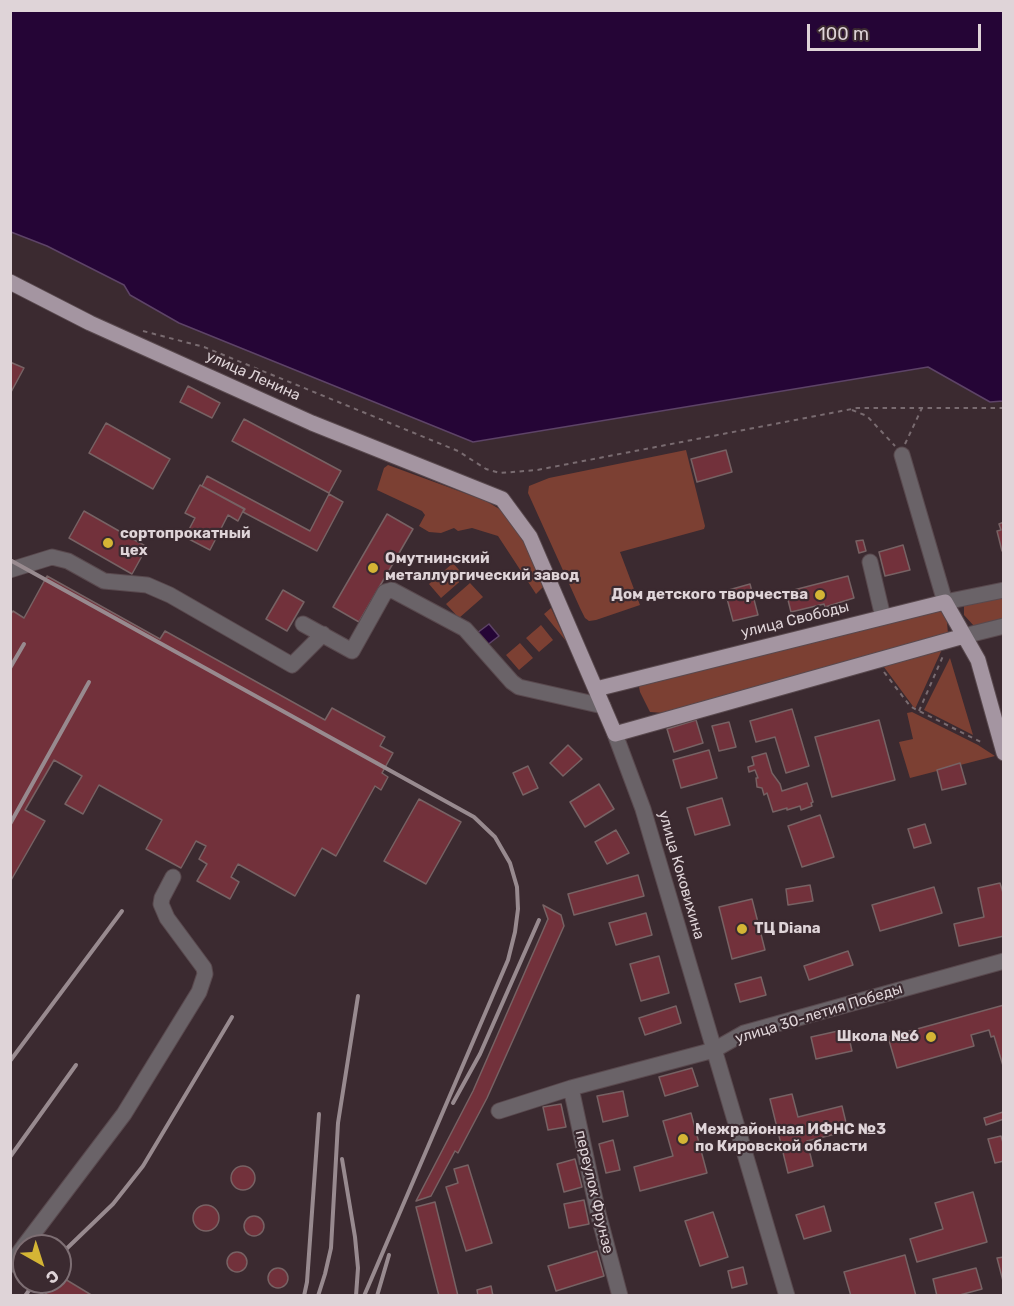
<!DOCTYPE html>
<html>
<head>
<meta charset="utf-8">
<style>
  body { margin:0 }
  #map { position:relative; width:1014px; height:1306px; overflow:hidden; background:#3b2a30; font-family:Rubik,sans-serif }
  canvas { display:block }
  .frame { position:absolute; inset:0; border:12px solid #dfd4d8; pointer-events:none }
  .north { position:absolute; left:12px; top:1234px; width:60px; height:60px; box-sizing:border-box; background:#3b2a30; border:2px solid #7d6e73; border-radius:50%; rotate:141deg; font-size:16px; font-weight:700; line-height:24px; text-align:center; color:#dfd4d8 }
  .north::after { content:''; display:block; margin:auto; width:21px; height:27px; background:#d4b535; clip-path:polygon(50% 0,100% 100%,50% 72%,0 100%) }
  .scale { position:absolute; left:807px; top:24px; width:174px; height:27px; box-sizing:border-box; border:3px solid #dfd4d8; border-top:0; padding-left:8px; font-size:18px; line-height:21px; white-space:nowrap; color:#dfd4d8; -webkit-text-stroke:4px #3b2a30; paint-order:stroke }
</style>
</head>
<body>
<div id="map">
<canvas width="1014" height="1306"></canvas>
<div class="frame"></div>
<div class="north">С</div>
<div class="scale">100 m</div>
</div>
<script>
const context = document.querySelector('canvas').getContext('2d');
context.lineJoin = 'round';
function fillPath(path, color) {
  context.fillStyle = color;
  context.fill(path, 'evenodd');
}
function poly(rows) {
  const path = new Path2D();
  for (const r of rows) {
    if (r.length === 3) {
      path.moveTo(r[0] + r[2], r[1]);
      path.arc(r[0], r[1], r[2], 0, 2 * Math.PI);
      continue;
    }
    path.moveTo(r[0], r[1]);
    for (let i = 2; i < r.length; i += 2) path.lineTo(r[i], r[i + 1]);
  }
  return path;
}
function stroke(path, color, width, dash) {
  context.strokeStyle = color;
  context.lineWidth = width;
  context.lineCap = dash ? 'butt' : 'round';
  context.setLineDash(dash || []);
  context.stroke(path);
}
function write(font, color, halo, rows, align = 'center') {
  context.font = font + ' Rubik,sans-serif';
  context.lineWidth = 4.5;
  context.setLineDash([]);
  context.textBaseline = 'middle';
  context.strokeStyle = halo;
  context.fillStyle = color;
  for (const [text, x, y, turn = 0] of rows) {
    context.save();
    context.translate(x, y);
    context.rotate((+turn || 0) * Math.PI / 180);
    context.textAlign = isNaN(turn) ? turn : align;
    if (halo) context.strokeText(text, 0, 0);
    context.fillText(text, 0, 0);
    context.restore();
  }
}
const green = poly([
  [686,450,705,526,704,529,620,552,640,605,596,620,589,621,585,618,580,608,528,493,529,486,549,478],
  [388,465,486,501,501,510,521,533,543,587,536,594,498,536,472,528,458,531,454,528,441,533,429,532,419,526,425,515,422,511,377,490,384,468],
  [453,563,465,577,441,598,429,584],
  [470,583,483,597,459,618,446,604],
  [1003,594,1003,618,974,626,964,615,964,603],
  [940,607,947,622,948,634,664,713,650,712,640,692,639,687,641,684],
  [551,608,566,641,544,614],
  [541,625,553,640,539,652,526,638],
  [520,643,533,658,519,670,506,655],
  [944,645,915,709,881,663],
  [950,658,973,735,924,710],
  [912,712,978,745,995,756,910,778,899,742,913,739,907,713]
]);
const water = poly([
  [10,11,1003,11,1003,401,990,402,928,367,473,442,179,323,130,295,124,285,47,246,11,232,10,11],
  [489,624,499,636,486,646,477,633,489,624]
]);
const building = poly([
  [10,362,24,368,10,394,10,362],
  [188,386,220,403,212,418,180,402,188,386],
  [244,419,341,471,329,493,232,441,244,419],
  [106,423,170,459,153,489,89,453,106,423],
  [726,450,732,472,697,482,691,459,726,450],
  [207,476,310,531,329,494,343,502,317,551,243,512,245,509,202,486,207,476],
  [200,485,244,509,238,521,228,515,210,550,185,537,195,518,185,513,200,485],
  [84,511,147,547,132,574,69,538,84,511],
  [387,514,413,529,359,622,333,607,387,514],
  [1004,522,1004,550,1002,551,997,531,1001,530,999,524,1004,522],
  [863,540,866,551,859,553,856,541,863,540],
  [903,545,910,570,885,576,879,552,903,545],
  [47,576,160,639,165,631,325,720,332,708,385,737,380,746,393,753,382,773,388,777,381,790,375,786,336,856,322,848,295,896,238,864,231,877,239,882,230,899,197,881,207,864,199,859,206,846,196,841,181,868,146,849,162,820,99,785,83,814,65,804,82,776,54,760,25,810,45,821,10,882,10,615,13,611,24,618,47,576],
  [848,576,854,598,825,607,824,604,791,612,786,592,848,576],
  [750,584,758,615,733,621,725,591,750,584],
  [283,590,304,602,287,631,266,619,283,590],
  [792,709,809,766,786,773,775,737,756,742,750,721,792,709],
  [696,720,703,743,674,752,667,729,696,720],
  [879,720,895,780,832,797,815,737,879,720],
  [729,722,736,747,719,751,712,726,729,722],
  [568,745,582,759,563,776,550,763,568,745],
  [709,750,717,778,681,788,673,760,709,750],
  [766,753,772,773,780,784,782,791,807,783,813,802,811,803,812,806,801,810,800,806,787,810,787,808,773,812,767,793,764,795,762,788,757,787,756,778,758,778,755,770,749,772,748,767,754,765,752,757,766,753],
  [960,763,966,784,942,790,937,770,960,763],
  [528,766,538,788,523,795,513,773,528,766],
  [599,784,614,809,585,827,570,802,599,784],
  [722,798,730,825,695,835,687,808,722,798],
  [419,799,461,822,426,884,384,861,419,799],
  [820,815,834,857,802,867,788,826,820,815],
  [925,824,931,843,914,848,908,829,925,824],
  [616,830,629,853,607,864,595,842,616,830],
  [638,875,644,896,574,915,568,894,638,875],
  [1000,883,1004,896,1004,936,959,946,954,924,984,917,978,888,1000,883],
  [810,885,813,901,788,905,786,889,810,885],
  [934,887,942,913,880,931,872,905,934,887],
  [752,899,765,950,732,959,719,907,752,899],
  [543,905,561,915,564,926,487,1098,458,1153,455,1151,431,1196,416,1201,473,1091,548,919,543,905],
  [646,913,652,935,616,945,609,923,646,913],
  [848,951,853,965,809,980,804,966,848,951],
  [659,956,669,993,641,1001,630,964,659,956],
  [761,977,766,995,740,1002,735,984,761,977],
  [1004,1005,1004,1069,994,1036,991,1037,989,1030,971,1035,974,1046,897,1068,888,1037,1004,1005],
  [676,1006,681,1023,645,1035,639,1018,676,1006],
  [847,1029,852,1051,816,1059,811,1037,847,1029],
  [692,1068,698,1086,665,1096,659,1077,692,1068],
  [623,1091,628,1116,603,1122,597,1096,623,1091],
  [792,1094,798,1117,842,1106,848,1131,807,1141,813,1166,788,1173,770,1099,792,1094],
  [561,1104,566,1127,548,1130,543,1107,561,1104],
  [1003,1112,1004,1119,986,1125,984,1118,1003,1112],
  [691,1113,707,1173,640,1191,634,1167,673,1156,663,1121,691,1113],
  [1001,1136,1004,1146,1004,1161,995,1163,988,1139,1001,1136],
  [613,1140,620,1170,606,1173,599,1144,613,1140],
  [575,1159,582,1187,564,1192,557,1164,575,1159],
  [468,1165,492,1243,466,1251,446,1187,458,1183,454,1169,468,1165],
  [243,1178,12],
  [973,1192,987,1242,917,1262,910,1239,943,1229,935,1203,973,1192],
  [584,1200,589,1224,569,1228,564,1204,584,1200],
  [435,1202,458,1296,439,1296,416,1207,435,1202],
  [206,1218,13],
  [824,1206,831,1231,804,1239,796,1215,824,1206],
  [713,1212,728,1257,700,1266,685,1221,713,1212],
  [254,1226,10],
  [597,1251,604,1276,556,1291,548,1266,597,1251],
  [237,1262,10],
  [905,1255,916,1296,851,1296,844,1272,905,1255],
  [1004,1257,1004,1281,1003,1281,997,1258,1004,1257],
  [743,1267,747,1284,732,1288,728,1271,743,1267],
  [976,1268,982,1289,956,1296,937,1296,933,1279,976,1268],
  [278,1278,10],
  [60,1276,93,1296,45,1295,53,1282,60,1282,60,1276],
  [491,1286,493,1296,478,1296,477,1290,491,1286]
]);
const path = poly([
  [143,331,204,347,458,451,486,469,500,473,537,470,857,408,1004,408],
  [852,410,867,416,895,446],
  [905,444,922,408],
  [884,672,910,706,915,709,981,742],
  [919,711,943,656]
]);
const minor = poly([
  [902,455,945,602,1004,590],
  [870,562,883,617],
  [10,570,52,557,68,561,104,581,147,585,170,595,292,665,323,634],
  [303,624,352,651,385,592,392,590,465,629,512,682,519,687,603,706],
  [964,636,1004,626],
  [615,734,643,809,787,1296],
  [571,1088,598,1213,620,1296],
  [499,1111,571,1088,714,1050,744,1033,1004,961],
  [24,1246,124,1114,199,992,205,974,204,968,167,918,161,904,162,898,173,877],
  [10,1265,24,1246]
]);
const major = poly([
  [10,282,90,323,312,423,502,499,530,537,615,734,964,636],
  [596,689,945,602,978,660,1004,753]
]);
const rail = poly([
  [10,560,474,817,495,837,510,863,517,887,518,909,515,932,508,960,364,1296],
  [10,668,24,644],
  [10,824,89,682],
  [10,1061,122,911],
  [453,1103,480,1054,539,920],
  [10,1157,76,1065],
  [342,1159,355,1237,358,1268,356,1296],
  [60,1255,113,1204,143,1166,232,1017],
  [25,1296,35,1282],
  [304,1296,307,1282,319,1114],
  [318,1296,325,1274,331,1248,338,1123,358,996],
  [377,1296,389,1255]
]);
const markers = [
  [108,543,6,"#d4b535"],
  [373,568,6,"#d4b535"],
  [820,595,6,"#d4b535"],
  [742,929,6,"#d4b535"],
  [931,1037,6,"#d4b535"],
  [683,1139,6,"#d4b535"]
];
const streetNames = [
  ["улица Ленина",253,376,24],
  ["улица Свободы",795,620,-14],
  ["улица Коковихина",681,875,74],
  ["улица 30-летия Победы",819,1014,-17],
  ["переулок Фрунзе",594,1192,77]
];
const poiNames = [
  ["сортопрокатный",120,534],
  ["цех",120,551],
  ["Омутнинский",385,559],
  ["металлургический завод",385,576],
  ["Дом детского творчества",808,595,"right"],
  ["ТЦ Diana",754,929],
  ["Школа №6",919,1037,"right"],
  ["Межрайонная ИФНС №3",695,1130],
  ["по Кировской области",695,1147]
];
fillPath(green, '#7c4033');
fillPath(water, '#250536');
stroke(water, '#5d4367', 1.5);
fillPath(building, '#72313b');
stroke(building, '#776264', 1.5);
stroke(minor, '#59494e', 17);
stroke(major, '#59494e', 17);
stroke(path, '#796b70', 2, [4.5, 4.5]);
stroke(minor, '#6a6368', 15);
stroke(major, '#a495a1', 15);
stroke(rail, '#988a8f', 4);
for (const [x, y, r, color] of markers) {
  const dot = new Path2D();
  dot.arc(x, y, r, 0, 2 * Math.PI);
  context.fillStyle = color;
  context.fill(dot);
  stroke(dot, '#3b2a30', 2);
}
write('15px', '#dfd4d8', '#3b2a30', streetNames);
write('bold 15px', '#dfd4d8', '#3b2a30', poiNames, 'left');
</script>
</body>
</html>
